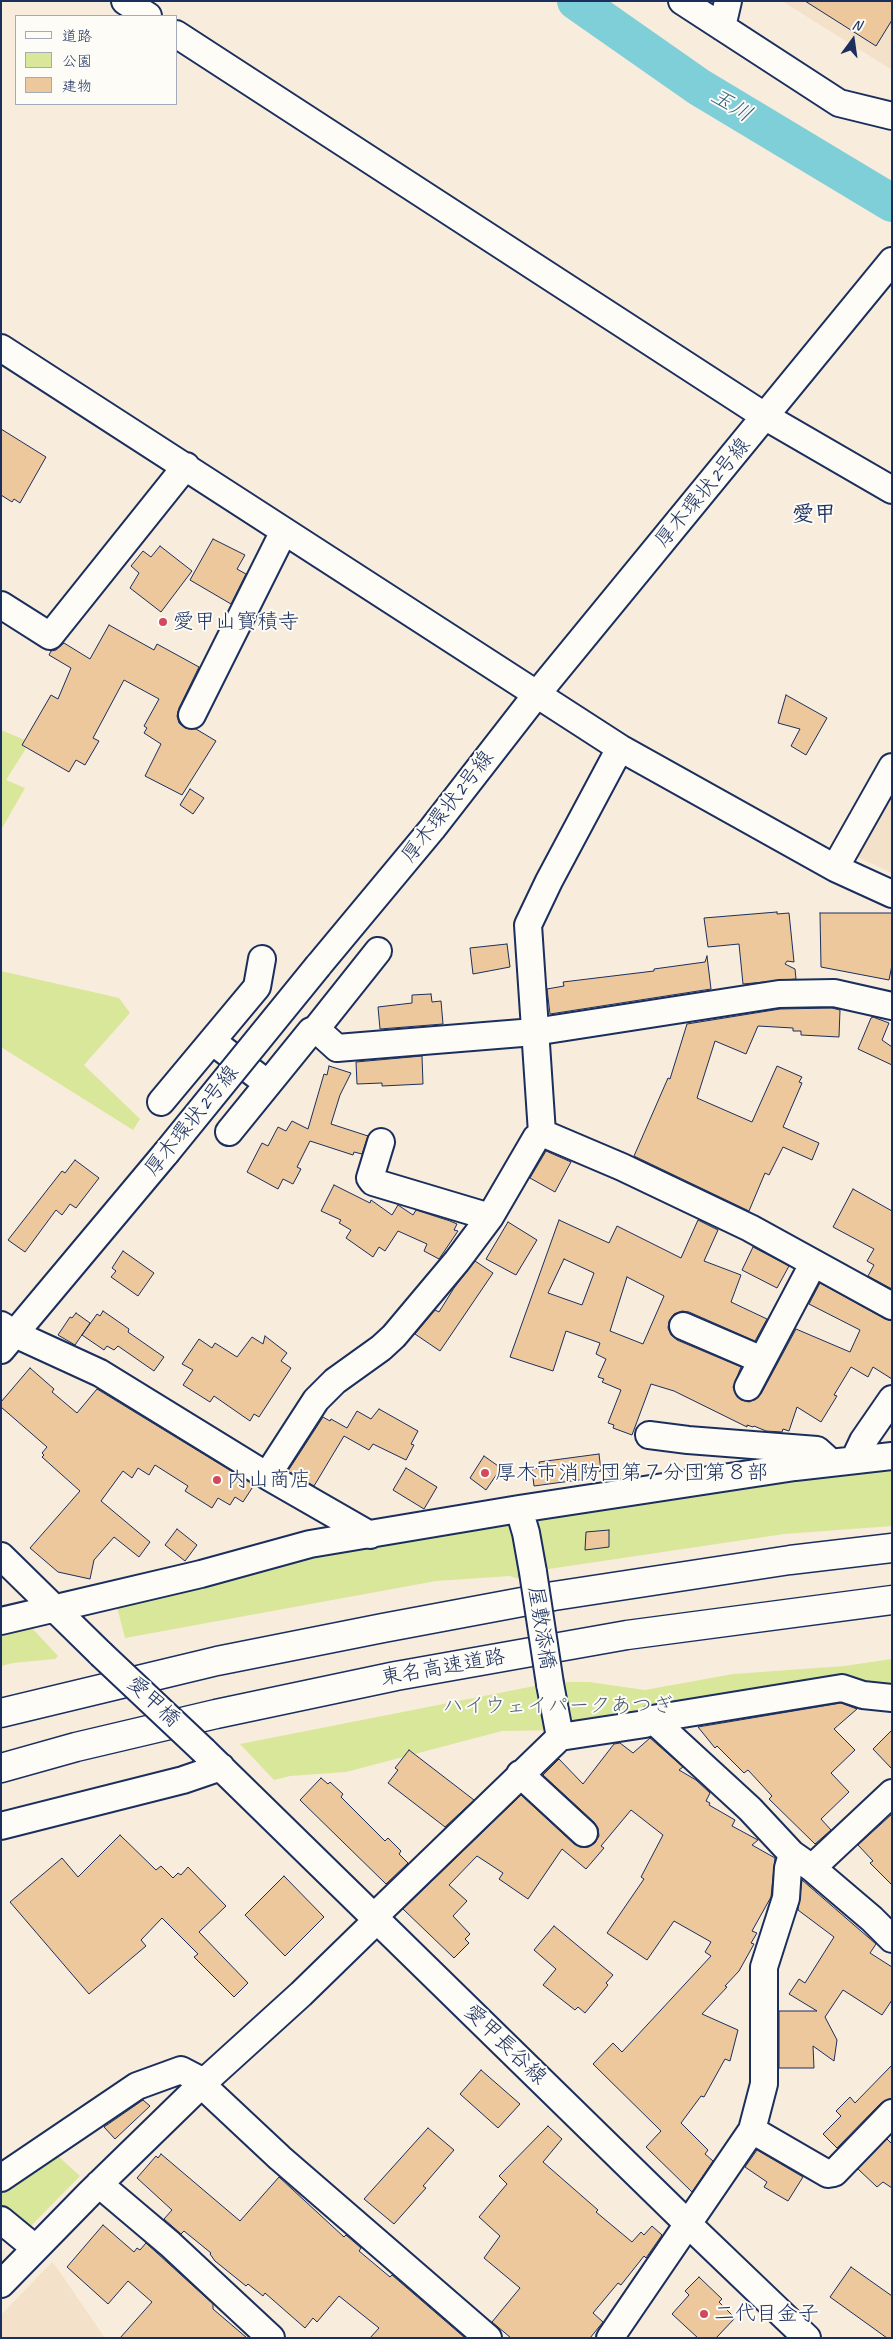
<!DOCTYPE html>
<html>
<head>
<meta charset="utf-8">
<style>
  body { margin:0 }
  #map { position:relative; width:893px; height:2339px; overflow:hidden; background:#f8ecdc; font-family:Caveat,"Klee One",sans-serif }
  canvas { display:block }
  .frame { position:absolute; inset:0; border:2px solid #1b2f5e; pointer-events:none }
  .legend { position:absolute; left:15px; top:15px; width:162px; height:90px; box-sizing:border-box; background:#fdfcf7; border:1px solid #a3aaba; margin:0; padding:6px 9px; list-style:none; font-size:15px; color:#1b2f5e }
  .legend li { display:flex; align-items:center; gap:10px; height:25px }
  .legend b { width:25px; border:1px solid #a3aaba }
  .north { position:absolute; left:828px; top:15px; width:50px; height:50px; -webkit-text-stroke:4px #fdfcf7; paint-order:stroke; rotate:14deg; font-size:14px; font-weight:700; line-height:20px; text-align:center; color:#1b2f5e }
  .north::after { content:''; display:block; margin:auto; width:18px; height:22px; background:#1b2f5e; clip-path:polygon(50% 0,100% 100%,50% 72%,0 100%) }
</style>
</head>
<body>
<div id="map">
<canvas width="893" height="2339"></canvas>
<div class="frame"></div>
<ul class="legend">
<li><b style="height:6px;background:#fdfcf7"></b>道路</li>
<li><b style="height:14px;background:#d9e79a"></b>公園</li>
<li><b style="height:14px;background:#ecc89c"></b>建物</li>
</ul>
<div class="north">N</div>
</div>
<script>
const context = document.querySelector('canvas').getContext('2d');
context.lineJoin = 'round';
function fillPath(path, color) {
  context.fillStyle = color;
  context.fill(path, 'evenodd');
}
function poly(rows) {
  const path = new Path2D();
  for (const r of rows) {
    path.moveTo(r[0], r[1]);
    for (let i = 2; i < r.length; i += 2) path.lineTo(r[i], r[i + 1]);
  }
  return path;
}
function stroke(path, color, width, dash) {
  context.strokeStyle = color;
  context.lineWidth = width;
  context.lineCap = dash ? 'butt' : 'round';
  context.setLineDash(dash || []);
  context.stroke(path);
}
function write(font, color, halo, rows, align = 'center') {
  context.font = font + ' Caveat,"Klee One",sans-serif';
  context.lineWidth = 4;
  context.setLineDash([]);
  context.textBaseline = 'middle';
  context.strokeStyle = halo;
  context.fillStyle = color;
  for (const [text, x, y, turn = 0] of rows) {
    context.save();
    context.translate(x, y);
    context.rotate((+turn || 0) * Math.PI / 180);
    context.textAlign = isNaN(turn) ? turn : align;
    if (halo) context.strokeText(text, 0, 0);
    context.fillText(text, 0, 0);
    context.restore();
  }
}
const built = poly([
  [782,1,892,1,892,70],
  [892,788,892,873,853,855],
  [52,2262,57,2268,105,2338,1,2338,1,2315]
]);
const green = poly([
  [1,730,25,740,25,750,6,780,25,788,1,830],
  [1,971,119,998,130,1013,84,1065,140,1119,133,1130,1,1047],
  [892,1468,892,1526,784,1534,535,1571,517,1550,519,1579,510,1576,436,1581,125,1638,117,1607,120,1604,328,1553,503,1521,520,1529,530,1520],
  [32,1628,58,1656,55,1659,13,1663,1,1666,1,1636],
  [892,1659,892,1691,563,1730,502,1731,346,1772,290,1776,274,1780,240,1744,555,1682,589,1682,645,1690,733,1674,844,1666],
  [45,2155,58,2156,80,2176,26,2231,1,2210,1,2188]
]);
const river = poly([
  [576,1,699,87,892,203]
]);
const building = poly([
  [805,1,892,1,892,20,876,46,805,1],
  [1,429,46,457,20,503,14,499,12,502,1,495,1,429],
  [213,539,245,555,237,569,246,574,231,604,190,580,213,539],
  [160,546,192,571,161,612,130,588,139,573,131,566,143,551,151,557,160,546],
  [109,625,154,650,157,644,199,667,179,708,177,716,179,723,185,728,196,729,216,741,182,795,145,776,161,744,144,733,147,728,144,726,159,699,124,680,93,738,99,741,85,765,76,760,69,772,22,745,51,695,58,699,71,668,49,655,51,651,56,650,64,643,90,659,109,625],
  [786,695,827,718,806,755,791,746,800,729,778,723,786,695],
  [190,789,204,798,193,814,180,805,190,789],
  [777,912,777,914,789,913,794,962,787,961,785,964,795,969,796,979,743,984,739,944,708,947,704,918,777,912],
  [820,913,892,913,892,965,889,980,821,967,820,913],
  [507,944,510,967,473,974,470,948,507,944],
  [707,956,711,989,550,1014,547,989,564,986,563,982,654,971,654,969,705,962,707,956],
  [431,994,432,1002,441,1001,443,1024,380,1029,378,1007,412,1003,412,995,431,994],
  [832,1008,840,1010,839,1037,801,1035,801,1031,793,1031,793,1028,758,1026,746,1054,715,1041,697,1098,752,1122,777,1066,802,1077,799,1082,802,1083,783,1127,819,1143,812,1160,783,1147,769,1175,765,1173,749,1211,634,1156,668,1078,670,1079,687,1024,780,1009,832,1008],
  [873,1017,889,1023,882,1040,892,1047,892,1065,858,1049,871,1018,873,1017],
  [422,1056,423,1084,382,1086,382,1083,357,1084,356,1062,422,1056],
  [329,1066,351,1073,340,1095,331,1124,368,1136,362,1154,354,1152,353,1155,310,1141,297,1167,301,1169,293,1184,283,1179,278,1189,247,1172,262,1143,268,1146,278,1127,286,1131,292,1121,308,1129,324,1074,327,1075,329,1066],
  [546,1151,571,1162,555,1192,530,1178,546,1151],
  [75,1160,99,1178,76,1208,70,1204,62,1215,56,1210,25,1252,8,1240,62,1171,65,1173,75,1160],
  [334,1185,370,1203,371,1200,392,1215,398,1205,413,1215,416,1210,450,1221,457,1224,454,1230,458,1231,439,1259,424,1251,427,1244,398,1231,385,1251,379,1247,373,1257,346,1238,351,1230,339,1223,341,1220,321,1211,334,1185],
  [853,1189,892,1211,892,1289,868,1276,874,1265,867,1261,874,1249,833,1227,853,1189],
  [559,1220,609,1243,617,1226,681,1258,698,1220,718,1230,704,1261,741,1275,731,1302,767,1319,755,1341,689,1312,682,1311,674,1314,669,1321,668,1328,671,1335,677,1340,741,1367,733,1387,736,1395,741,1400,749,1402,756,1399,761,1394,796,1329,850,1352,860,1330,809,1304,820,1283,885,1319,892,1321,892,1379,873,1367,868,1377,851,1367,834,1395,837,1396,821,1422,797,1407,789,1431,783,1429,782,1432,766,1431,754,1426,753,1427,747,1425,747,1427,674,1391,651,1384,632,1435,613,1428,614,1425,608,1423,621,1390,602,1382,604,1379,598,1377,606,1359,596,1354,600,1343,566,1331,553,1371,510,1357,559,1220],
  [564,1259,594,1273,582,1305,548,1293,564,1259],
  [627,1277,664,1296,643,1344,610,1331,627,1277],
  [508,1222,537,1240,516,1275,486,1259,508,1222],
  [753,1247,789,1266,777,1288,742,1270,753,1247],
  [123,1251,154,1273,138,1296,111,1277,116,1271,112,1268,123,1251],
  [475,1261,493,1273,440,1351,415,1334,435,1310,439,1312,454,1288,475,1261],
  [103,1311,129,1329,128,1332,164,1357,154,1371,118,1346,114,1350,107,1346,104,1350,82,1335,97,1314,100,1316,103,1311],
  [76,1313,90,1323,75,1345,58,1335,70,1317,72,1318,76,1313],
  [265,1336,287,1353,281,1361,291,1368,259,1417,254,1414,250,1421,214,1396,210,1402,183,1385,193,1370,182,1364,199,1339,212,1348,215,1343,237,1357,252,1337,263,1344,265,1336],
  [30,1368,54,1389,52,1392,77,1413,97,1389,254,1485,243,1502,235,1497,230,1505,218,1498,212,1508,185,1491,188,1486,155,1465,149,1475,138,1468,132,1478,123,1471,101,1501,150,1542,139,1557,114,1537,94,1560,90,1579,58,1572,30,1548,80,1491,42,1457,44,1455,42,1453,47,1447,1,1407,1,1402,30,1368],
  [379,1409,418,1431,411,1444,414,1445,406,1460,373,1444,369,1450,344,1436,314,1486,288,1471,323,1417,330,1421,331,1419,347,1428,357,1411,371,1419,379,1409],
  [599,1454,601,1471,592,1473,593,1478,534,1486,532,1469,540,1468,539,1462,599,1454],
  [484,1456,501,1468,486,1490,470,1478,484,1456],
  [406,1468,437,1487,424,1509,393,1490,406,1468],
  [177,1529,197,1545,185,1561,165,1545,177,1529],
  [609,1530,609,1547,585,1550,586,1532,609,1530],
  [841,1703,857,1709,834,1729,855,1750,831,1773,849,1792,821,1819,831,1830,815,1844,769,1799,772,1796,748,1770,744,1773,717,1746,715,1748,698,1727,841,1703],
  [892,1730,892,1769,873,1749,892,1730],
  [650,1738,683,1767,679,1770,696,1780,710,1793,706,1801,710,1803,709,1805,735,1820,732,1826,758,1840,752,1845,775,1858,771,1897,752,1931,757,1933,751,1943,754,1944,739,1971,725,1986,727,1987,702,2014,738,2030,730,2061,725,2059,704,2097,701,2096,681,2123,708,2150,705,2154,713,2161,692,2192,646,2147,661,2131,593,2064,613,2043,622,2052,711,1956,705,1952,711,1942,674,1921,647,1960,607,1933,644,1879,641,1877,663,1835,631,1810,601,1846,604,1848,586,1869,562,1849,528,1899,499,1879,503,1873,477,1856,449,1885,467,1901,453,1916,470,1934,465,1939,469,1943,454,1958,403,1909,521,1795,574,1844,580,1847,588,1847,595,1843,599,1836,598,1828,594,1822,543,1775,559,1759,583,1784,614,1744,620,1743,633,1753,650,1738],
  [409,1750,474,1800,445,1827,388,1783,398,1770,395,1768,409,1750],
  [321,1778,328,1784,330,1782,343,1794,341,1797,385,1841,388,1838,401,1851,399,1854,408,1863,386,1884,300,1800,321,1778],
  [892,1814,892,1885,870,1863,873,1861,858,1845,892,1814],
  [120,1835,156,1870,161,1866,173,1878,178,1873,181,1875,188,1867,226,1906,199,1932,248,1983,234,1997,194,1957,198,1954,162,1918,141,1940,146,1946,89,1994,10,1902,62,1858,78,1877,120,1835],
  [284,1876,324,1917,285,1956,245,1915,284,1876],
  [802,1880,876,1944,870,1953,892,1967,892,2000,882,2015,843,1990,825,2017,837,2040,834,2061,813,2046,814,2068,779,2068,779,2011,817,2011,789,1994,799,1979,805,1983,834,1937,798,1910,802,1880],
  [554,1926,613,1975,606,1983,608,1985,604,1990,585,2013,578,2007,575,2010,543,1985,556,1969,534,1950,554,1926],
  [892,2065,892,2098,881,2103,837,2148,823,2134,841,2116,836,2111,850,2097,855,2103,892,2065],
  [481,2070,520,2104,498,2128,460,2094,481,2070],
  [143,2100,150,2106,115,2139,104,2127,143,2100],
  [548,2126,562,2139,543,2162,598,2210,596,2212,632,2242,641,2232,644,2235,652,2226,662,2235,646,2258,644,2256,621,2285,618,2283,593,2313,603,2322,590,2338,511,2338,492,2322,520,2288,484,2258,500,2236,479,2217,507,2184,499,2176,548,2126],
  [428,2128,454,2150,423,2186,426,2188,394,2224,364,2199,428,2128],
  [887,2139,892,2144,892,2188,883,2182,877,2187,858,2169,887,2139],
  [757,2150,803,2177,788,2201,764,2187,767,2182,745,2167,757,2150],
  [161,2154,240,2221,279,2177,344,2237,346,2235,361,2248,359,2251,390,2277,392,2275,465,2338,370,2338,379,2328,339,2296,317,2322,313,2318,305,2328,265,2293,263,2296,248,2284,246,2286,215,2261,210,2254,211,2253,184,2231,181,2234,164,2219,172,2210,137,2178,156,2156,158,2158,161,2154],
  [103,2225,134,2252,137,2248,140,2250,146,2243,213,2304,213,2309,247,2338,120,2338,152,2302,128,2281,108,2304,67,2267,103,2225],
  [851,2267,892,2296,892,2338,887,2338,830,2297,851,2267],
  [699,2277,722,2299,719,2302,735,2318,716,2338,698,2338,672,2314,689,2295,685,2291,699,2277]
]);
const minor = poly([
  [125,1,148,16],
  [682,1,839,103,892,116],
  [722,27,728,1],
  [176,34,766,417,892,490],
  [1,348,620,748,835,868,892,894],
  [1,605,50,636,186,466],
  [192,715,284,531],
  [620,748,549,881,528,925,542,1133,622,1167,750,1228,892,1306],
  [835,868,892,767],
  [318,966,432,829,537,694,892,261],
  [316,1029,378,951],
  [212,1041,268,1084],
  [161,1102,257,987,262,959],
  [229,1132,311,1031,316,1029,337,1048,534,1032,779,994,834,993,892,1006],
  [381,1142,370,1178,373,1182,490,1217],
  [1,1325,15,1334,100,1373,269,1477],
  [683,1326,762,1360],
  [1,1350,166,1153],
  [748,1387,813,1264],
  [649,1435,688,1440,817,1450,827,1459],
  [854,1460,863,1441,892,1399],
  [519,1509,526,1533,533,1572],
  [370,1535,269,1477,272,1468,316,1400,335,1381,381,1348,394,1336,457,1261,490,1217,536,1138,542,1133],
  [1,1556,101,1654],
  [1,1621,201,1574,310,1544,519,1509,795,1467,892,1456],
  [550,1684,560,1737],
  [652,1719,750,1809,792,1854,812,1868,872,1919,892,1939],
  [204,1751,688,2224,807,2338],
  [520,1774,584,1833],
  [1,1826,183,1780,221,1767],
  [812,1868,892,1793],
  [202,2085,280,2158,488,2338],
  [752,2130,828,2174,834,2173,892,2113],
  [1,2178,137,2086,181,2070,204,2082],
  [99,2184,170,2244,271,2338],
  [1,2220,35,2248],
  [1,2284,89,2194,204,2082,301,1994,377,1920,381,1910,560,1737,645,1724,652,1719,842,1688,863,1695,892,1698],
  [610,2338,752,2130,764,2084,764,1967,786,1898,788,1868,792,1854]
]);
const highway = poly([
  [1,1713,217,1661,383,1628,554,1596,790,1560,892,1548],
  [1,1768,76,1747,216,1714,396,1676,627,1635,892,1600]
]);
const minorBridge = poly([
  [166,1153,318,966],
  [533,1572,550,1684],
  [101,1654,204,1751]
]);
const markers = [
  [163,622,5,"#d1495b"],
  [485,1473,5,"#d1495b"],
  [217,1480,5,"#d1495b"],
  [704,2314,5,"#d1495b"]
];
const streetNames = [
  ["厚木環状2号線",703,493,-50],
  ["厚木環状2号線",448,807,-52],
  ["厚木環状2号線",192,1121,-51],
  ["屋敷添橋",541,1628,81],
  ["東名高速道路",443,1668,-10],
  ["愛甲橋",153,1702,43],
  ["愛甲長谷線",505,2045,44]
];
const poiNames = [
  ["愛甲山寳積寺",173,622],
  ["厚木市消防団第７分団第８部",495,1473],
  ["内山商店",227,1480],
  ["二代目金子",714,2314]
];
const parkNames = [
  ["ハイウェイパークあつぎ",558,1706]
];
const waterNames = [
  ["玉川",731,106,31]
];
const neighbourhoodNames = [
  ["愛甲",814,515]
];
fillPath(built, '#f4e1c9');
fillPath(green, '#d9e79a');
stroke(river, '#7ecfd7', 38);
fillPath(building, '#ecc89c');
stroke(building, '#1b2f5e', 1);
stroke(minor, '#1b2f5e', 30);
stroke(highway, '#1b2f5e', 31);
stroke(minor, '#fdfcf7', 26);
stroke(highway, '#fdfcf7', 28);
stroke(minorBridge, '#1b2f5e', 30, []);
stroke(minorBridge, '#fdfcf7', 26);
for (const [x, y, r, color] of markers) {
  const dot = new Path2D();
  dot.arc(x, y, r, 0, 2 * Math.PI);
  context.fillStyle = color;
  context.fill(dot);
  stroke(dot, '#fdfcf7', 2);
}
write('21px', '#1b2f5e', '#fdfcf7', streetNames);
write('21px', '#1b2f5e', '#fdfcf7', poiNames, 'left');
write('21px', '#4a5d6d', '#fdfcf7', parkNames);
write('italic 22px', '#395f82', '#fdfcf7', waterNames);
write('bold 22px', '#1b2f5e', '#fdfcf7', neighbourhoodNames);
</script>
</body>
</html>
